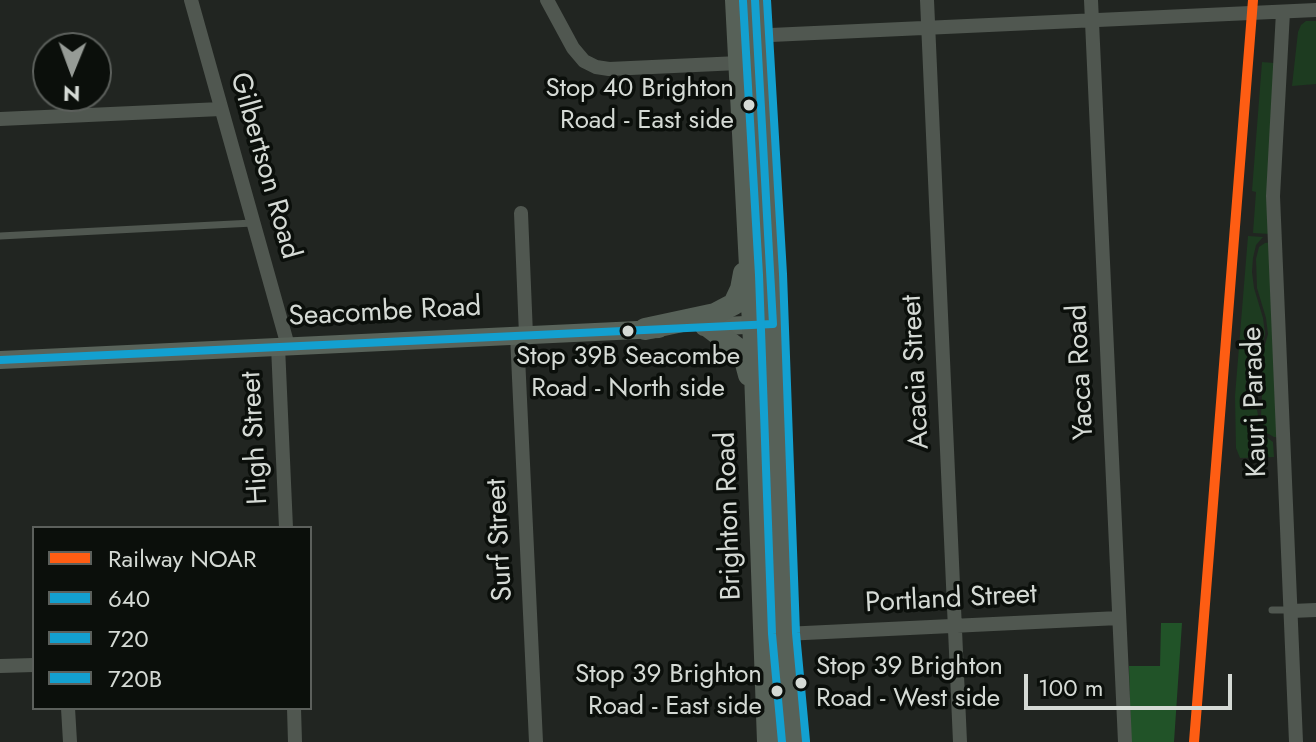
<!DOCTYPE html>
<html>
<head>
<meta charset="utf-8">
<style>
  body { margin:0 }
  #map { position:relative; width:1316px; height:742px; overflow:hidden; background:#212521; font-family:Jost,sans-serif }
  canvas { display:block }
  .legend { position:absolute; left:32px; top:526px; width:280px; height:184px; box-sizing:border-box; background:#0b0f0b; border:2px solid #5c605c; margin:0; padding:10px 14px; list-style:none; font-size:24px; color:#d5dad5 }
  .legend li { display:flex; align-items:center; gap:16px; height:40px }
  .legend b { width:40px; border:2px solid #5c605c }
  .north { position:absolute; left:32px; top:32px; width:80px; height:80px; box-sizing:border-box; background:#0b0f0b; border:2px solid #5c605c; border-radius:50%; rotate:181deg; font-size:22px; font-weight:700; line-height:32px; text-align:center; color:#d5dad5 }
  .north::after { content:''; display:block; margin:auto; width:28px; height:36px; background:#969b96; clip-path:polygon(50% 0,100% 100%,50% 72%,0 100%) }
  .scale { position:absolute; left:1024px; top:674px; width:208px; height:36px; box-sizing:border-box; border:4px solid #d5dad5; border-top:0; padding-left:10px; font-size:24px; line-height:28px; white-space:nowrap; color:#d5dad5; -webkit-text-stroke:6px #0b0f0b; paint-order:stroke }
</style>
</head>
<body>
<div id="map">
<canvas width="1316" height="742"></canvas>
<ul class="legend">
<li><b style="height:10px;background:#fe5d13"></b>Railway NOAR</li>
<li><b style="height:10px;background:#13a0d0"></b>640</li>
<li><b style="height:10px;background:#13a0d0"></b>720</li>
<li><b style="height:10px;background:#13a0d0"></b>720B</li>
</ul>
<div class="north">N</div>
<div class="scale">100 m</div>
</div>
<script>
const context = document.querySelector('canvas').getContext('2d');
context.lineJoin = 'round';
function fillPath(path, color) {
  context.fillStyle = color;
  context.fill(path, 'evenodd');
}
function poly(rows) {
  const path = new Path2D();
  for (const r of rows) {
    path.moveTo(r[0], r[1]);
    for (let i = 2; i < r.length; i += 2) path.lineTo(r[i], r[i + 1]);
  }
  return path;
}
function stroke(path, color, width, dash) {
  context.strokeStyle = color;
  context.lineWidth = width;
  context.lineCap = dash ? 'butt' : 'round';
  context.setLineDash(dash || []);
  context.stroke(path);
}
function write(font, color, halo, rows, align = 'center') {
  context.font = font + ' Jost,sans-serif';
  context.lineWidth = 7;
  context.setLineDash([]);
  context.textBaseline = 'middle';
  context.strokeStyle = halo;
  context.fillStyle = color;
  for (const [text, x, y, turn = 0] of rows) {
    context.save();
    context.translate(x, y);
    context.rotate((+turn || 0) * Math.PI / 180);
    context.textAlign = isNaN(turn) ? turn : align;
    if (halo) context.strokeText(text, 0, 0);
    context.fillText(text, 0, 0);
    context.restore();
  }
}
const green = poly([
  [1306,21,1316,21,1316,84,1292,86,1298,32,1301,25],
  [1262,62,1274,63,1270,234,1253,233,1256,192,1252,191],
  [1248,236,1263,237,1256,245,1253,258,1252,272,1254,288,1263,318,1265,334,1260,350,1250,363,1245,387,1248,398,1257,410,1261,431,1256,445,1259,446,1264,435,1273,442,1274,457,1240,458,1236,448,1235,396],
  [1271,242,1279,437,1274,437,1265,432,1261,416,1263,377,1261,359,1268,334,1266,318,1257,288,1256,259,1259,247,1265,243]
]);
const forest = poly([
  [1161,623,1182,623,1174,742,1131,742,1129,666,1160,666]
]);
const lane = poly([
  [0,236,253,223],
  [1272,610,1291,610]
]);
const street = poly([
  [191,0,288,346],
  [547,0,573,48,584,61,596,67,609,69,739,63],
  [927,0,960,742],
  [1091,0,1125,742],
  [1283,12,1273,196,1296,742],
  [749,36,1316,10],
  [0,119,221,109],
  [521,213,526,335],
  [517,335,536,742],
  [278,346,286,528],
  [1291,611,1316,610],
  [784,634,1119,618],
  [0,666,34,665],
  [68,708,70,742],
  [294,708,295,742]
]);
const secondary = poly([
  [704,327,766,324],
  [0,360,659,329]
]);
const primary = poly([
  [736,0,754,343,768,742],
  [755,0,771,274,784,634,794,742],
  [709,327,738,349,745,360,749,375],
  [645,329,715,314,734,304,741,289,744,273]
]);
const bus1 = poly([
  [0,360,773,324,755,0]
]);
const bus2 = poly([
  [743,1,759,275,772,634,782,742]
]);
const bus3 = poly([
  [767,0,783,274,796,633,806,741]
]);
const rail1 = poly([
  [1194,742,1253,0]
]);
const markers = [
  [749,105,7,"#d5dad5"],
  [628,331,7,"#d5dad5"],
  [801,683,7,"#d5dad5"],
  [777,691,7,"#d5dad5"]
];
const busNames = [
  ["Stop 40 Brighton",734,90],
  ["Road - East side",734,122],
  ["Stop 39B Seacombe",628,358,"center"],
  ["Road - North side",628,390,"center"],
  ["Stop 39 Brighton",816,668,"left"],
  ["Road - West side",816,700,"left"],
  ["Stop 39 Brighton",762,676],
  ["Road - East side",762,708]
];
const streetNames = [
  ["Gilbertson Road",264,166,74],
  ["Seacombe Road",385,313,-3],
  ["Acacia Street",917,372,-93],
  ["Yacca Road",1082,372,-93],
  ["Kauri Parade",1256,402,-92],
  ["High Street",256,438,-93],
  ["Brighton Road",730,516,-92],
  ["Surf Street",501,540,-93],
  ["Portland Street",951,600,-3]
];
fillPath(green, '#1d3b20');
fillPath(forest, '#215328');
stroke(lane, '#505750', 7);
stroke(street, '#505750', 14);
stroke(secondary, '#59635a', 18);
stroke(primary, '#576158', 22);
stroke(bus1, '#13a0d0', 8);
stroke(bus2, '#13a0d0', 8);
stroke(bus3, '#13a0d0', 8);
stroke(rail1, '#fe5d13', 10);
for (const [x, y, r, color] of markers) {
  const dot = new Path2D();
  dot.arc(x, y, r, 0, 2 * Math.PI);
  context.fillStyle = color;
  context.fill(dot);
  stroke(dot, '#0b0f0b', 3);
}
write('26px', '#d5dad5', '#0b0f0b', busNames, 'right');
write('28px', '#d5dad5', '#0b0f0b', streetNames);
</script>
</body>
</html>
